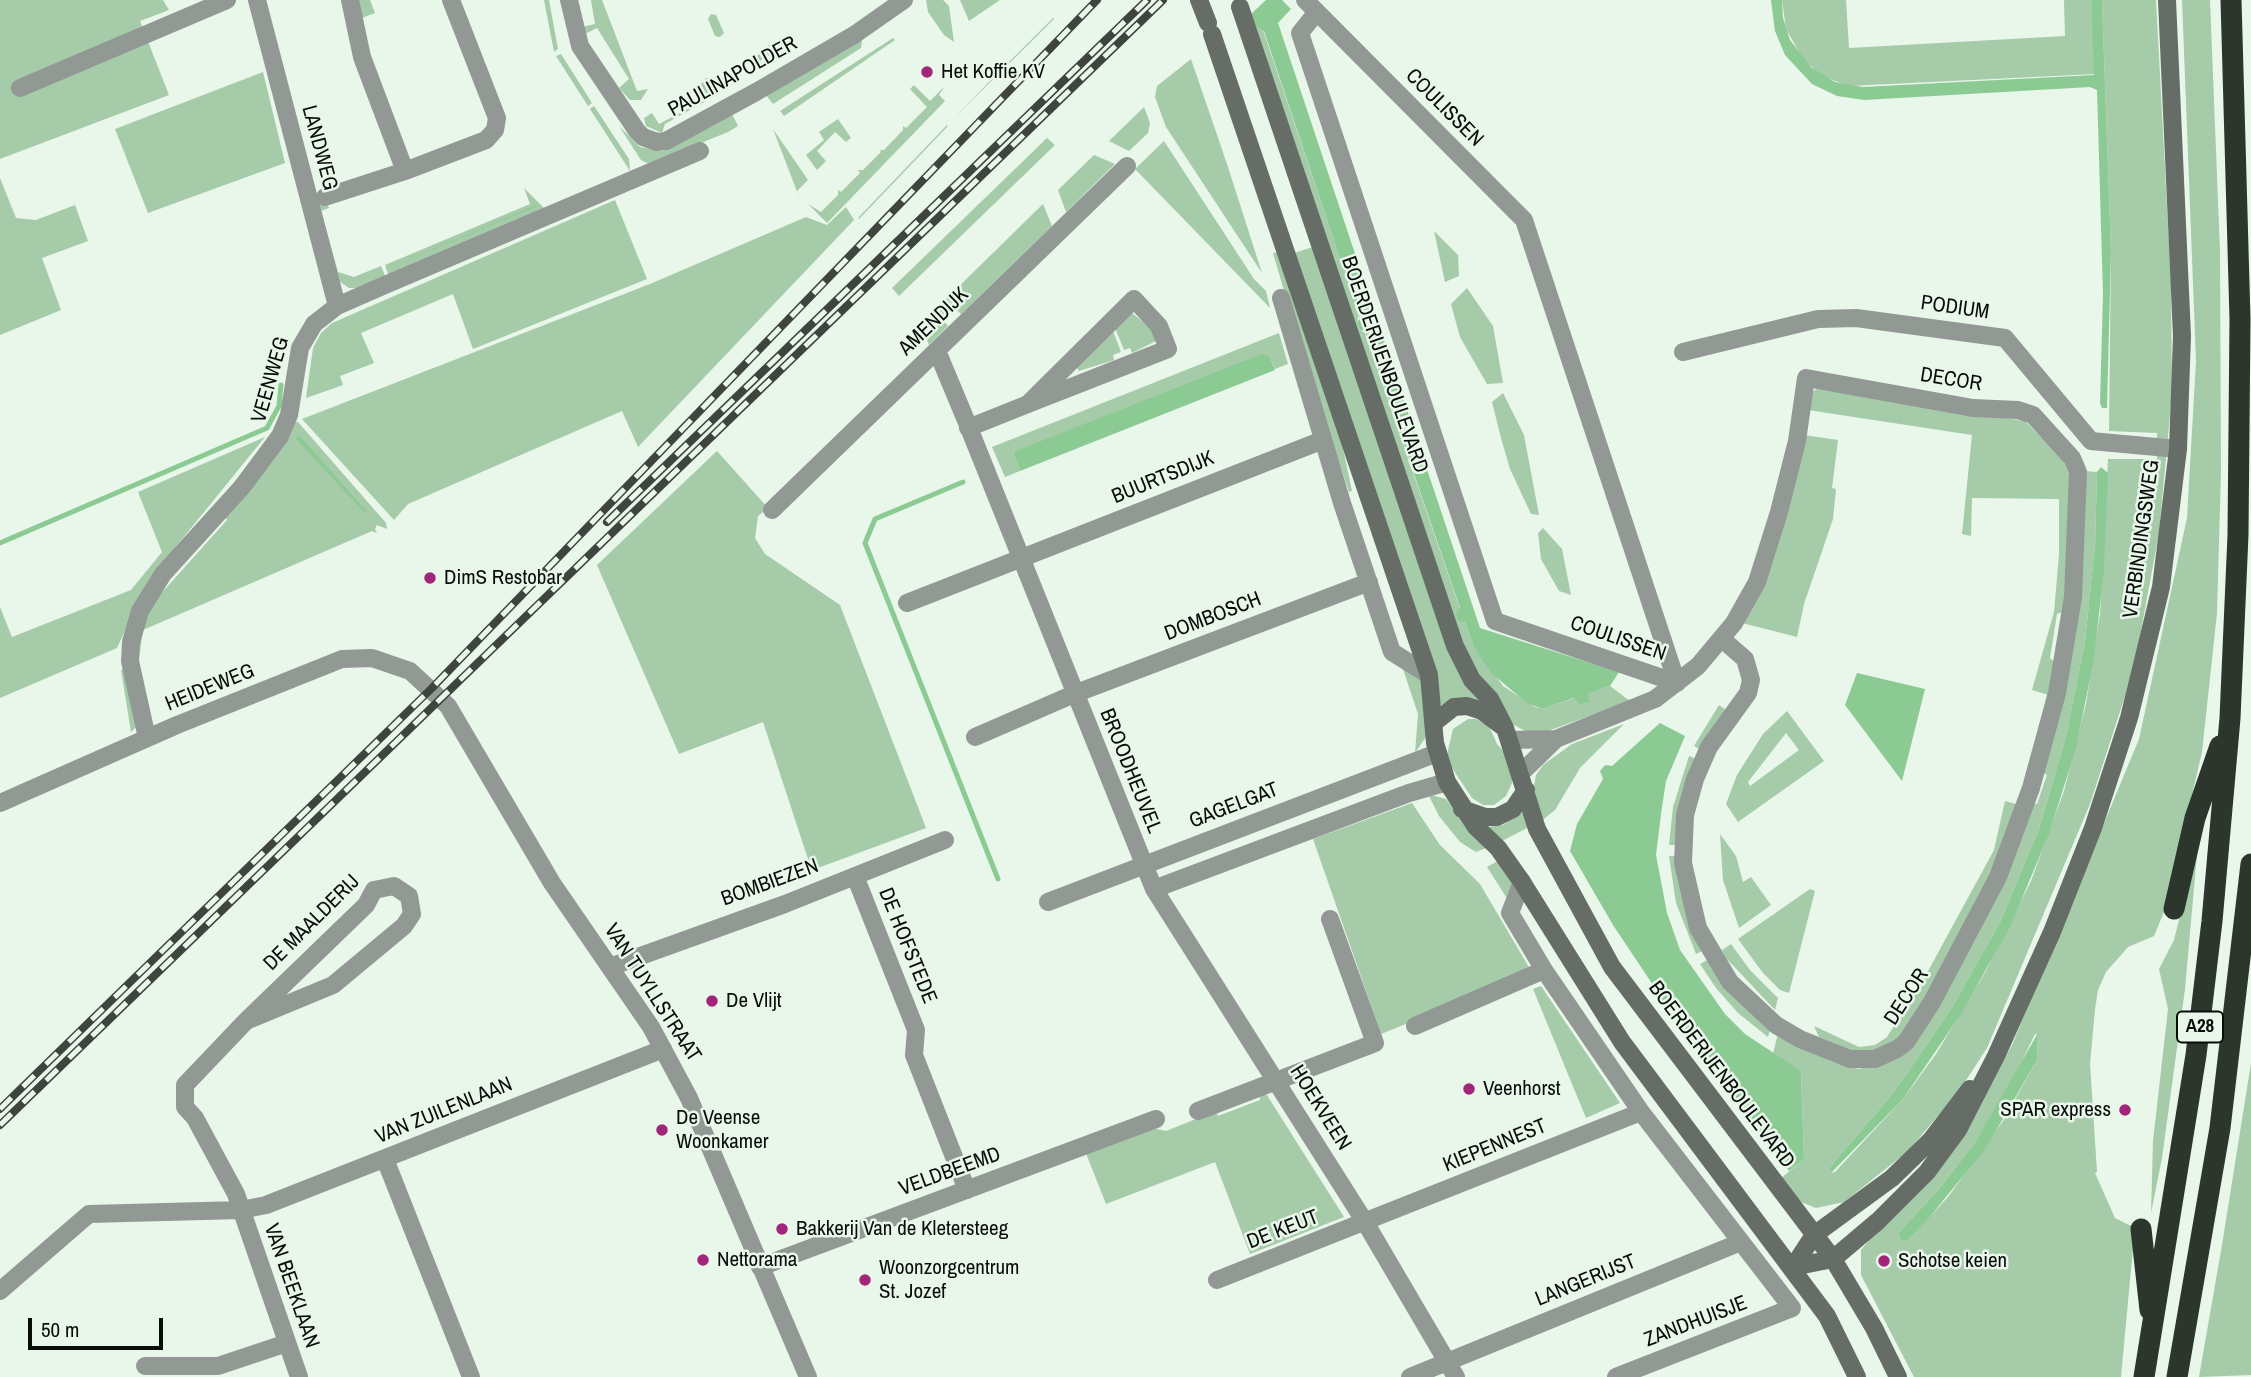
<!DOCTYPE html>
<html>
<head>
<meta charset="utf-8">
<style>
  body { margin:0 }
  #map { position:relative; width:2251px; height:1377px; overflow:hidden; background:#e9f6ea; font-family:"Archivo Narrow",sans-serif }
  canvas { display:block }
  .scale { position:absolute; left:28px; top:1318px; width:135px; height:32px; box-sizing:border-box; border:4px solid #090d09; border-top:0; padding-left:9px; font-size:21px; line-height:24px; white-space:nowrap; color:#090d09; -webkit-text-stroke:5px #e9f6ea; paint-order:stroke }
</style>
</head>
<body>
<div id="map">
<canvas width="2251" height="1377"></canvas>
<div class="scale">50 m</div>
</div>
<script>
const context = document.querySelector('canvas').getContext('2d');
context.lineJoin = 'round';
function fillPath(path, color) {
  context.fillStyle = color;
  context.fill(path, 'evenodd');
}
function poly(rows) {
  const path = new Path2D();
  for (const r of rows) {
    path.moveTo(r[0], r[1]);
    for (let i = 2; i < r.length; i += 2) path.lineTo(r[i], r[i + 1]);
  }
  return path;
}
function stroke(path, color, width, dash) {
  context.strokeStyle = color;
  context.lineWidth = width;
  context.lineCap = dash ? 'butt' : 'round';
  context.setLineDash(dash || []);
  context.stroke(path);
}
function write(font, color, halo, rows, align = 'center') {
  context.font = font + ' "Archivo Narrow",sans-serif';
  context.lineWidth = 5;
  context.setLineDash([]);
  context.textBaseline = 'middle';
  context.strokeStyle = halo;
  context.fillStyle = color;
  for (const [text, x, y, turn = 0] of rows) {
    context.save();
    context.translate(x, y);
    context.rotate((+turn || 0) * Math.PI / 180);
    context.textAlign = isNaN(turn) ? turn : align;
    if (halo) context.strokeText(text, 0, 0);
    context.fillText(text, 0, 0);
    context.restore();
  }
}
const green = poly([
  [0,0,163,0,169,10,140,21,169,95,0,159],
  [358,0,370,0,375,13,362,18],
  [544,0,549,0,558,49,554,52],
  [591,0,602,0,637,91,648,89,641,100,630,100,619,88,629,79,597,28,585,34,583,27,595,24],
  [926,0,943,0,949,6,954,42,944,35,928,12],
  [960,0,1000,0,969,21],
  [1782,0,1846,0,1849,48,2065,36,2064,0,2091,0,2095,74,1849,86,1822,76,1803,59,1786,29],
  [2102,0,2156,0,2171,282,2172,393,2159,533,2140,636,2126,693,2090,804,1987,1048,1959,1091,1908,1151,1844,1202,1816,1208,1801,1202,1779,1180,1804,1159,1801,1071,1773,1054,1778,1033,1831,1061,1859,1069,1891,1059,2032,803,2037,804,2047,775,2042,772,2086,471,2097,472,2095,545,2085,641,2066,736,2039,829,2000,922,1951,1009,1894,1092,1829,1168,1831,1173,1835,1172,1903,1099,1936,1054,1986,971,2031,881,2064,791,2086,704,2100,614,2108,459,2157,459,2157,433,2109,431,2111,251],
  [2182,0,2210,0,2220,251,2221,472,2217,613,2202,752,2166,907,2154,936,2128,947,2106,972,2098,990,2095,1009,2090,1064,2097,1172,2095,1173,2115,1218,2131,1226,2134,1237,2121,1377,1914,1377,1861,1275,1861,1250,1968,1123,2012,1045,2139,739,2187,518,2196,361],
  [2035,1034,2038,1035,2037,1060,2003,1121,1948,1197,1907,1241,1899,1232,1939,1189,1976,1141,2009,1088],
  [711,14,716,15,724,33,720,37,715,36,708,19],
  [1053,18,1054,19,954,118,987,84],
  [1256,27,1263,30,1359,314,1357,322,1360,330,1365,333,1460,609,1457,613,1465,622,1474,647,1503,686,1535,707,1542,709,1575,698,1580,705,1588,702,1588,694,1610,686,1630,701,1548,731,1527,732,1514,725,1469,664],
  [893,38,895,40,784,116,780,111],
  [781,39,785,46,758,62,753,61,765,47],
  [862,39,861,48,773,104,766,95],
  [561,54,592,103,588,106,556,56],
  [1191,59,1227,164,1262,273,1166,127,1155,97,1157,86],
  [263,72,285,163,148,213,115,129],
  [706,78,717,78,706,101,665,124,662,133,646,126,644,118,652,113,659,124,701,102,696,90],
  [914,85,930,101,945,86,939,95,945,101,827,223,808,204,821,212,838,195,838,190,841,192,860,173,858,170,863,170,881,152,879,150,884,150,903,130,903,126,906,128,927,107,910,89],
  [594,106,629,159,630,171,590,109],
  [1144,107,1150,123,1148,133,1129,151,1109,141],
  [732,114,738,126,728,132,649,164,641,160,619,126,640,147,663,151],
  [838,119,851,138,846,142,835,132,817,151,826,161,817,170,806,155,824,140,819,132],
  [947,125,948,126,859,219,858,218],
  [773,129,808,180,797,191,803,207],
  [1047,138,1055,145,899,296,892,288],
  [1164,141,1254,279,1266,291,1270,308,1135,169],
  [1094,155,1115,164,1066,212,1058,190],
  [0,178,16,218,36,220,75,205,88,241,42,258,61,310,0,335],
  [524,188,546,210,389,277,385,265,530,204],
  [326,200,329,208,321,211,338,272,354,277,381,266,386,278,357,288,349,288,337,280,315,205],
  [615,200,647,279,473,349,453,294,361,333,374,363,340,376,343,385,306,398,313,348,321,333,332,323],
  [1043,204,1052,226,961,314,946,299],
  [846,207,854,220,638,447,622,411,408,504,394,520,302,419,650,284,806,217,827,225],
  [1434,231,1458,255,1459,276,1445,282],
  [1313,247,1481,701,1439,705,1291,254],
  [1278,252,1339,430,1352,491,1349,492,1336,453,1318,392,1314,393,1273,253],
  [1467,288,1493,326,1503,383,1487,384,1460,337,1451,304],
  [939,305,949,316,944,321,948,326,929,345,921,323],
  [1132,313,1153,330,1156,341,1132,353,1130,348,1124,350,1115,328],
  [1113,331,1121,352,1113,355,1114,360,1079,371,1077,368],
  [1279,333,1288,364,1275,369,1270,357,1013,452,1020,471,1005,477,992,447],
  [1817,389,2025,421,2062,458,2071,479,2069,573,2062,612,2057,614,2050,658,2056,663,2049,695,2032,690,2054,612,2059,555,2059,499,1972,498,1971,536,1962,534,1972,435,1808,410,1812,392],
  [1503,393,1524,435,1539,515,1531,514,1510,469,1501,438,1492,402],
  [293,421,298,422,386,523,387,529,377,525,375,529,377,533,372,531,143,630,139,658,135,660,143,619,159,588,271,459],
  [225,517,227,520,158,597,147,618,165,583],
  [1804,435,1838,440,1832,488,1836,489,1833,519,1804,604,1797,637,1742,623],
  [265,437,161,565,139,600,117,648,0,698,0,607,12,637,131,590,162,552,138,492],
  [717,451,768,508,758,516,755,538,765,554,840,605,926,828,815,869,809,862,763,722,679,754,597,565],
  [1543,528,1562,549,1571,595,1559,591,1541,559,1538,533],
  [1402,666,1421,677,1427,735,1415,753,1418,714],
  [125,669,136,727,131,732,121,670],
  [1719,705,1726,710,1701,750,1694,746],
  [1787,711,1824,761,1738,822,1726,804,1737,775,1763,734],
  [1786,733,1799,750,1750,786,1748,782],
  [1468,719,1476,719,1489,726,1497,744,1508,756,1513,773,1512,783,1506,796,1494,805,1483,805,1472,798,1446,759,1453,729],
  [1624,724,1580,768,1555,810,1540,822,1533,791,1536,775,1543,765,1572,744],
  [1689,756,1696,759,1677,845,1669,845,1673,807],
  [1428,794,1446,799,1489,847,1476,852,1460,842,1439,816],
  [2005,801,2016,804,2006,841,1943,971,1898,1040,1872,1053,1850,1050,1819,1037,1814,1026,1859,1047,1875,1045,1887,1037,1927,973,1994,850],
  [1412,803,1440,845,1480,884,1530,969,1473,997,1381,1034,1313,839],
  [1523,812,1529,827,1500,842,1487,827,1503,825],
  [1720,834,1736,856,1743,882,1751,877,1771,905,1739,928,1723,880],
  [2198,843,2185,989,2162,1158,2151,1213,2153,1141,2168,1009,2159,969,2174,940],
  [1669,856,1678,856,1702,951,1696,954,1676,903],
  [1501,859,1514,879,1508,900,1487,867],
  [1810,889,1815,891,1789,993,1780,990,1763,973,1738,939],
  [1731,944,1750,970,1778,998,1775,1010,1726,958,1722,950],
  [1707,960,1770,1029,1768,1037,1738,1013,1716,988,1700,964],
  [1541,986,1620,1103,1586,1118,1533,989],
  [2251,1063,2251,1375,2199,1377,2222,1245],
  [1265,1092,1344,1217,1250,1254,1215,1162,1106,1204,1085,1151,1145,1126,1166,1131,1216,1111,1218,1116,1260,1100,1259,1094]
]);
const water = poly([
  [1266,0,1282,0,1291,9,1278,23,1480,628,1619,672,1610,686,1588,694,1589,702,1580,705,1574,698,1542,709,1527,703,1491,673,1474,647,1465,622,1458,621,1456,614,1460,608,1365,331,1360,330,1357,322,1360,318,1264,31,1256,27,1251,14],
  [1771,0,1782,0,1783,18,1790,40,1811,67,1835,82,1863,87,2094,75,2091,0,2102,0,2111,251,2107,408,2102,408,2100,403,2103,295,2097,90,2090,87,1864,100,1837,96,1812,84,1785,55,1775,31],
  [536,205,537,206,391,267],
  [1262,354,1270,357,1275,370,1020,471,1013,452],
  [299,435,366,511,366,514,296,439],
  [2101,467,2108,473,2104,569,2094,659,2076,748,2049,834,2010,927,1961,1014,1903,1099,1831,1173,1829,1168,1894,1092,1951,1009,2000,922,2039,829,2066,736,2085,641,2095,545,2097,472],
  [1857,673,1925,689,1902,781,1845,705],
  [1660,723,1685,736,1666,781,1661,814,1656,855,1667,913,1680,950,1725,1014,1745,1034,1801,1071,1804,1159,1789,1171,1685,1033,1613,925,1570,851,1577,824,1603,779,1600,771,1605,765,1612,766],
  [2038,1033,2037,1060,1986,1148,1928,1219,1907,1241,1901,1240,1899,1232,1939,1189,1976,1141]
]);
const stream = poly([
  [963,482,875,519,865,543,998,879],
  [0,543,267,428,279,406,281,385]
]);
const minor = poly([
  [257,0,337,306],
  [350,0,362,57,405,171,486,140,495,130,497,118,451,0],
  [569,0,580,46,637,131,643,137,657,142,666,141,756,92,854,35,904,0],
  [1305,0,1524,220,1677,683],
  [1316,13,1300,33,1495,621,1677,683],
  [20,88,227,0],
  [325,197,405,171],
  [1281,298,1342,503,1392,652,1429,675],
  [1683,352,1818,319,1856,318,2005,338,2091,441,2178,449],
  [934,354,940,358,965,418,1154,889,1365,1222,1456,1377],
  [968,428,1028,404,1168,349,1159,326,1134,299,1028,404],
  [772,510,1127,166],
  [907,603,1323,440],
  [975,737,1074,694,1369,582],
  [147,738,130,661,131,642,140,611,163,574,242,487,280,436,289,415,300,348,314,324,337,306,385,285,700,151],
  [1556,739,1655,699,1698,666,1734,623,1757,582,1779,512,1797,441,1806,378,1973,408,2018,410,2033,415,2072,458,2078,472,2073,597,2057,693,2031,788,1998,877,1932,1002,1906,1042,1897,1049,1875,1059,1850,1059,1800,1039,1776,1025,1730,982,1698,928,1683,863,1685,815,1695,779,1709,747,1748,693,1751,680,1745,659,1722,639],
  [1510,740,1556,739,1522,772],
  [855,876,916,1030,914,1055,967,1190],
  [1522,882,1510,913,1544,970,1641,1112,1792,1308,1616,1377],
  [1154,889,1409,793,1447,782],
  [1048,902,1437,753],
  [610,967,785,904,945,840],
  [246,1021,366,905,374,890,394,886,409,896,412,914,404,926,333,985,246,1021,185,1085,185,1107,195,1118,236,1194,299,1377],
  [1415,1026,1544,970],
  [1198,1111,1375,1043,1330,919],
  [385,1159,471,1377],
  [760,1267,1156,1119],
  [1217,1280,1641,1112],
  [0,1291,89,1214,241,1210,266,1205,663,1049],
  [145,1366,218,1366,287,1343],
  [1410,1377,1741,1242]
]);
const tertiary = poly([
  [0,803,177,725,342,659,372,658,410,671,448,706,552,883,651,1027,689,1098,808,1377]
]);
const secondary = poly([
  [1199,0,1208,23],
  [1240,7,1455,646,1472,680,1490,699,1505,728,1537,829,1612,967,1833,1259,1874,1328,1898,1377],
  [1212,34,1429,675,1435,743,1447,782,1476,827,1498,848,1522,882,1622,1042,1827,1316,1857,1377],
  [1435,722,1454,707,1467,706,1482,711,1502,726],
  [1462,809,1485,817,1497,817,1513,809,1526,790],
  [1793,1267,1833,1259,1878,1221,1927,1172,1958,1130,1996,1056,2052,932,2093,828,2129,718,2161,587,2178,449,2182,336,2167,0],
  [1793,1267,1814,1235,1892,1178,1931,1140,1970,1089]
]);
const motorway = poly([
  [2174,909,2195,818,2220,746],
  [2141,1229,2150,1310],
  [2144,1377,2196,1055,2212,921,2230,718,2238,535,2240,319,2231,0],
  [2177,1377,2220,1128,2251,864]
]);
const rail = poly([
  [607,522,1147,0],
  [0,1109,431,689,1097,0],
  [0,1125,1163,0]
]);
const markers = [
  [927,72,7,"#a1267b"],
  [430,578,7,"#a1267b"],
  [712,1001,7,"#a1267b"],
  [1469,1089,7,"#a1267b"],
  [2125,1110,7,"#a1267b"],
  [662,1130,7,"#a1267b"],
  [782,1229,7,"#a1267b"],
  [703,1260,7,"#a1267b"],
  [1884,1261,7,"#a1267b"],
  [865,1280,7,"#a1267b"]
];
const shields = [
  [2200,1027,46]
];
const shieldNames = [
  ["A28",2200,1027]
];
const poiNames = [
  ["Het Koffie KV",941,72],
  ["DimS Restobar",444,578],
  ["De Vlijt",726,1001],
  ["Veenhorst",1483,1089],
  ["SPAR express",2111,1110,"right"],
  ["De Veense",676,1118],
  ["Woonkamer",676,1142],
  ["Bakkerij Van de Kletersteeg",796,1229],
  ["Nettorama",717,1260],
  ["Schotse keien",1898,1261],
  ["Woonzorgcentrum",879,1268],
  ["St. Jozef",879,1292]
];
const streetNames = [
  ["PAULINAPOLDER",733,77,-29],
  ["COULISSEN",1444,108,45],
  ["LANDWEG",319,148,75],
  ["PODIUM",1955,308,8],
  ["AMENDIJK",934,322,-44],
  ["BOERDERIJENBOULEVARD",1384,365,71],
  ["VEENWEG",271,380,-74],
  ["DECOR",1951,380,9],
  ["BUURTSDIJK",1163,478,-22],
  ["VERBINDINGSWEG",2142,539,-82],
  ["DOMBOSCH",1213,617,-21],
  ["COULISSEN",1618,639,19],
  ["HEIDEWEG",210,688,-22],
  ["BROODHEUVEL",1130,771,68],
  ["GAGELGAT",1234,806,-21],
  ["BOMBIEZEN",770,883,-20],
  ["DE MAALDERIJ",312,923,-45],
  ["DE HOFSTEDE",907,946,68],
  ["VAN TUYLLSTRAAT",652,993,57],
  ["DECOR",1907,997,-57],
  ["BOERDERIJENBOULEVARD",1721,1075,53],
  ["HOEKVEEN",1320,1108,58],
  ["VAN ZUILENLAAN",444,1111,-22],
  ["KIEPENNEST",1495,1146,-22],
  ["VELDBEEMD",950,1172,-20],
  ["DE KEUT",1283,1230,-21],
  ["LANGERIJST",1586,1281,-22],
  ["VAN BEEKLAAN",291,1286,71],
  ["ZANDHUISJE",1696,1322,-21]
];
fillPath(green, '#a5cba9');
fillPath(water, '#8cca94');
stroke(stream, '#8cca94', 5);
stroke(minor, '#929893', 18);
stroke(tertiary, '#929893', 18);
stroke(secondary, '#656d66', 18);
stroke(motorway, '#2c362d', 21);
stroke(rail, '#3e443e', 8);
stroke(rail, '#e9f6ea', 5, [16]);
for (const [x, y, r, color] of markers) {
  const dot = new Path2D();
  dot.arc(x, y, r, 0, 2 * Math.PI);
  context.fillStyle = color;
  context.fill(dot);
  stroke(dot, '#e9f6ea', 2.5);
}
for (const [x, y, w] of shields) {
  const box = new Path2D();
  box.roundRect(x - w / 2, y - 15.5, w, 31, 5);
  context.fillStyle = '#e9f6ea';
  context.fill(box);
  stroke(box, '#090d09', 2);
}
write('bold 19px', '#090d09', null, shieldNames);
write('21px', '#090d09', '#e9f6ea', poiNames, 'left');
write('21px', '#090d09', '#e9f6ea', streetNames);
</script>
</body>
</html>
